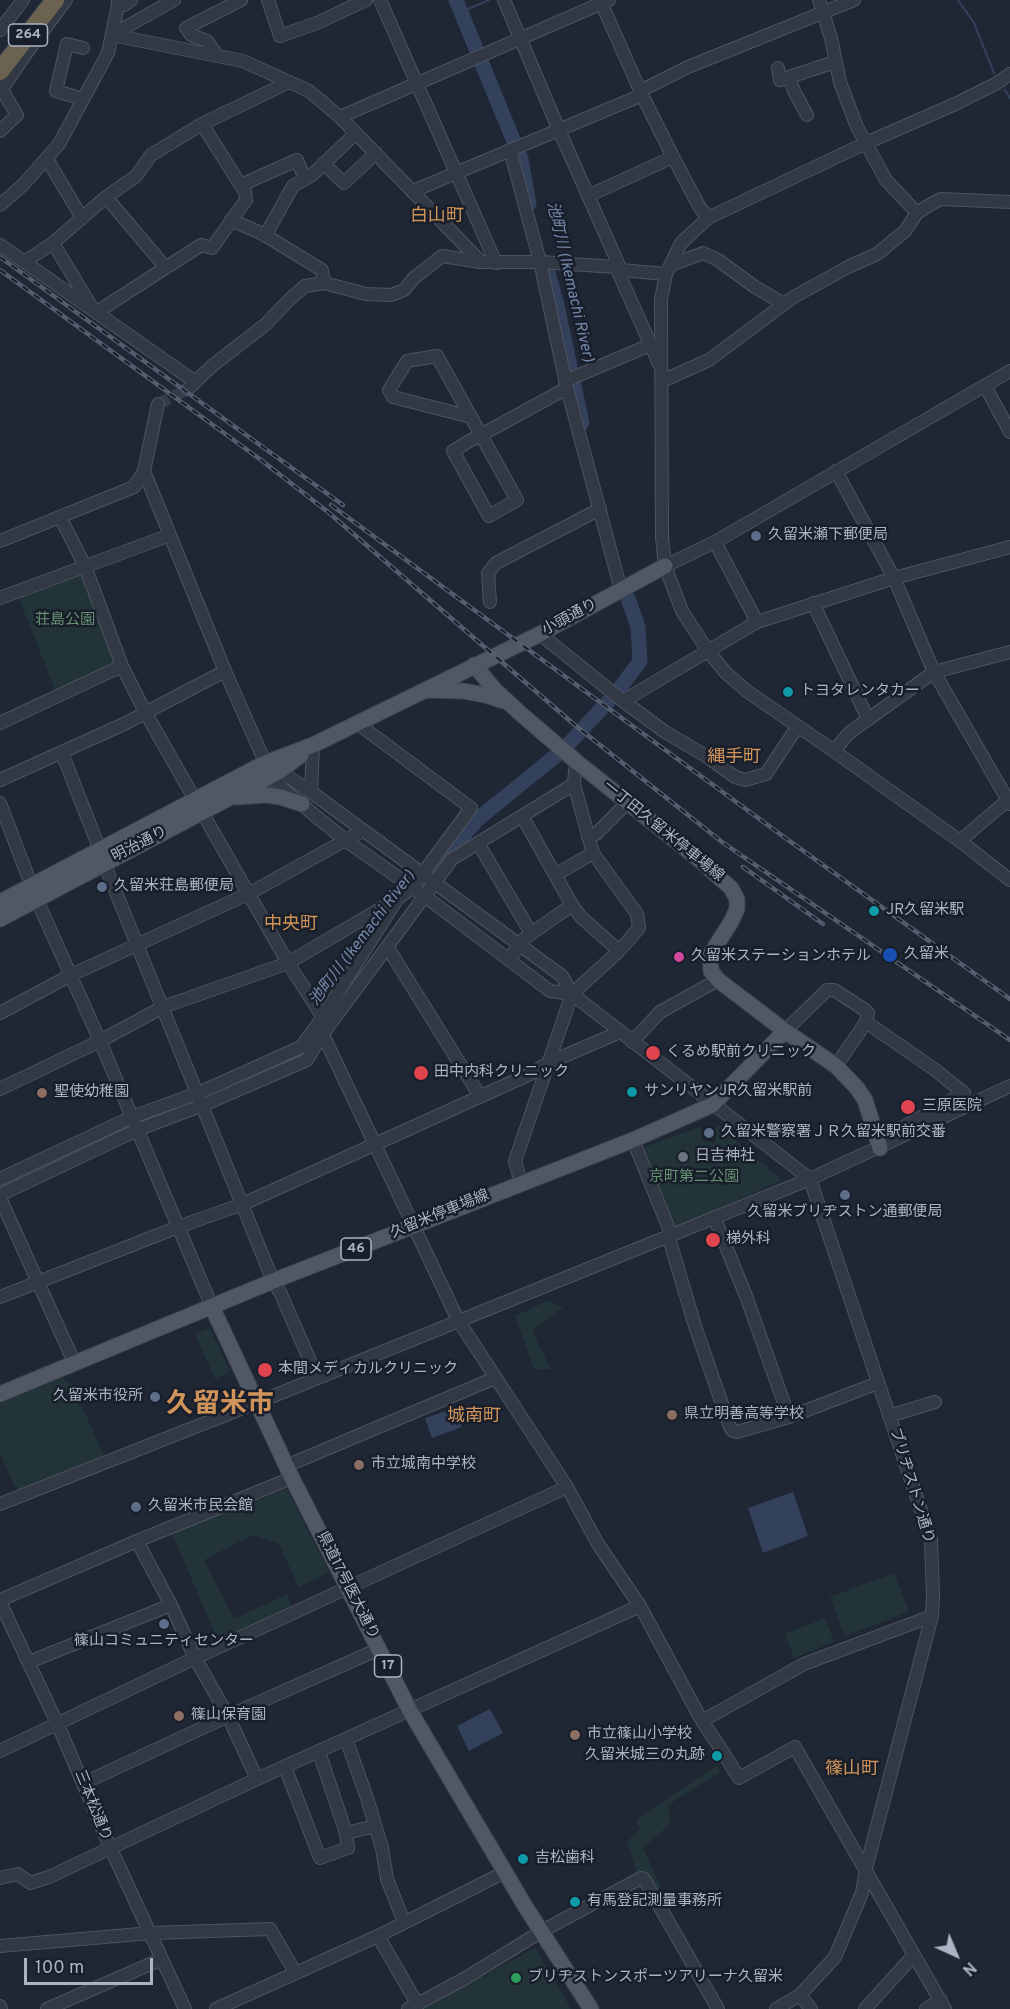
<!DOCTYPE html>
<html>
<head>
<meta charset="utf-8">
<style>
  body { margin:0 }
  #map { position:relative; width:1010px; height:2009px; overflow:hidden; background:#1f2735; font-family:Overpass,sans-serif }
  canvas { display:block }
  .north { position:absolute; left:926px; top:1925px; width:60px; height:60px; -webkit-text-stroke:4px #181e2a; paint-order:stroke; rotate:136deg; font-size:16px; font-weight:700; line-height:24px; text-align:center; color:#acb4c3 }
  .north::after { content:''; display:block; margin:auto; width:21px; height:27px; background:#acb4c3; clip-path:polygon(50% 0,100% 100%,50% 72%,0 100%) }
  .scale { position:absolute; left:24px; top:1958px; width:129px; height:27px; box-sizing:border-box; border:3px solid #acb4c3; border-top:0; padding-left:8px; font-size:18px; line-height:21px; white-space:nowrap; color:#acb4c3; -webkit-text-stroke:4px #181e2a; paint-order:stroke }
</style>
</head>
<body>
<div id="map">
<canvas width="1010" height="2009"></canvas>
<div class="north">N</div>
<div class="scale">100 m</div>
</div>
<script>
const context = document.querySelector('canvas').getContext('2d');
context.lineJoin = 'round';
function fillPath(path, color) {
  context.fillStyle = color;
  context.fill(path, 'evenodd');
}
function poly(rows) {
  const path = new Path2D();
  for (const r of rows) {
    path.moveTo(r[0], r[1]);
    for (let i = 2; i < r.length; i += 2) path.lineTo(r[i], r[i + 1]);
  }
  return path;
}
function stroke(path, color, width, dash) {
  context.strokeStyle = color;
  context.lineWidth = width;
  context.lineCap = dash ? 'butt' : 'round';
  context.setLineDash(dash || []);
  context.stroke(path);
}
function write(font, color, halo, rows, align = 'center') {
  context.font = font + ' Overpass,"Noto Sans JP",sans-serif';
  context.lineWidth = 5;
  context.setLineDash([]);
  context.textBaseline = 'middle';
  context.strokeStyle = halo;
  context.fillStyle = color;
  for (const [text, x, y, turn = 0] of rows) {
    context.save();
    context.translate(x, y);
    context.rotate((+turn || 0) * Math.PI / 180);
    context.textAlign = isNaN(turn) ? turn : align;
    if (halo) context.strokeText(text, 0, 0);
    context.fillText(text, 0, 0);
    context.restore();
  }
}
const green = poly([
  [83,570,118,662,56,692,17,594],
  [719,1126,782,1180,674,1229,639,1149,700,1127,704,1141,716,1143,714,1128],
  [549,1300,563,1308,532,1331,551,1369,534,1369,515,1316],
  [210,1328,230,1372,215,1379,195,1334],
  [59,1376,72,1384,104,1456,17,1491,0,1454,0,1398],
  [287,1489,329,1572,299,1588,279,1544,253,1535,204,1560,234,1619,287,1594,292,1608,218,1641,172,1533],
  [894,1573,909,1612,844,1636,830,1597],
  [825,1618,834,1642,794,1658,785,1634],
  [717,1765,720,1772,668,1805,671,1823,643,1848,661,1887,655,1890,647,1877,637,1873,627,1842,640,1828,636,1820],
  [535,1948,571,2009,423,2009]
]);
const water = poly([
  [455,1408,462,1427,432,1438,425,1418],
  [793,1492,808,1536,763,1553,748,1508],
  [490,1709,503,1733,469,1751,457,1726]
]);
const stream = poly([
  [958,0,974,23,994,73],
  [461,12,489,0],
  [1005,90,1010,98]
]);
const river = poly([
  [456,0,521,159,529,204],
  [545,262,557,305,582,423],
  [440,868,466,832,479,818,563,750,617,692,640,661,638,627,628,598],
  [241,1080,298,1056,313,1039],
  [0,1187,189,1102]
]);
const minorTunnel = poly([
  [158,404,188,389]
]);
const minor = poly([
  [268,0,280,36,317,23,366,0],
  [380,0,496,263],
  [504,0,559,130,621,270],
  [600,0,642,95,673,157,699,206,708,218],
  [819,0,831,38,840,82,857,127,886,180,917,213],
  [118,5,124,5,131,0],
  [0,30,23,0],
  [112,35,243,61,309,91,340,117,481,262],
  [112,35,174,0],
  [217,55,207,41,191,35,186,28,241,0],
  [778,68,780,80,835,62],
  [1010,74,997,83,953,105,866,143,708,218,681,243,666,274,661,300,662,537,665,566,682,611,708,651,726,673,748,692,834,751,960,841,1010,880],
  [789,77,794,91,807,115],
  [640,91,688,67,854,0],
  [0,92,25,55,66,0],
  [83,99,56,91,67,44,83,48],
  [340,117,609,0],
  [0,131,17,115,2,90],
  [510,150,540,262,567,388,621,590],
  [47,159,82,218],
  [323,163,344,183,376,153],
  [241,185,297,160,305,179],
  [413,191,642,95],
  [588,196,673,157],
  [106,197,166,268],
  [0,205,23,185,59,144,108,53,118,5,118,0],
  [231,220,263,234,322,270,324,283],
  [265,236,293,186,312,175,356,133],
  [53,243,91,306],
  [0,245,194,381],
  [24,262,53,243,106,197,136,176,151,155,202,124,289,82],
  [671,265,703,253,718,260,755,287,784,304],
  [616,267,660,366],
  [97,312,201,245,212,248,246,200,245,192,202,124],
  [565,381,650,345],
  [662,381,709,360,792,298,848,267,877,254,905,231,917,213,931,204,941,199,1010,202],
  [985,386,1010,432],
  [188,389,212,366,266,324,291,298,305,286,324,283,366,294,391,295,404,290,414,278,442,256,481,262,540,262,616,267,621,270,666,274],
  [471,417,393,397,389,390,407,361,437,356,481,435,517,500,489,516,453,451,471,440,481,435,567,388],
  [144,471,225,671,271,776,284,790,345,840,426,897,550,991,572,994],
  [836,471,894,578,934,672,1010,804],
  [60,517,85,566,122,666,145,712,288,963,322,1016],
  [0,541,134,487,144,471,158,404],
  [715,542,757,622],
  [665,566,715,542,1010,371],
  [0,598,170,535],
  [490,602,488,573,496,563,600,509],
  [813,603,868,719],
  [540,634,623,701,665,732,706,756,735,777,745,780,766,774,798,726],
  [623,701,757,622,894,578,1010,547],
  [0,723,122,666],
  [834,751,849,733,934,672,1010,652],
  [62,753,100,850],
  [275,768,311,792,562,976,572,994,810,1179],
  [0,780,124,724,225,671],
  [311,792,313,745],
  [0,803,37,900,100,1041,212,1307],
  [522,816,572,905,581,917,619,951],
  [588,837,596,834,627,803],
  [960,841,1010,798],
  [478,843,531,933],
  [104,863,273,1281,280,1292,317,1377],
  [555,875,593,853],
  [388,948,480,1096],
  [509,959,525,938,572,905],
  [0,1013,71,975,250,893,362,831],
  [866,1022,934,1069,964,1093,880,1140],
  [318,1024,458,1320,567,1487,598,1544,640,1606,702,1721,717,1743,739,1778,795,1747,945,2009],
  [785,1031,827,990,834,990,865,1010,868,1013,866,1022,836,1066],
  [632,1042,660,1012,718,980],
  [0,1089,100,1041,163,1007,288,963,397,899,412,888,471,808,357,723],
  [633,1140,671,1234],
  [0,1179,132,1117,201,1092,301,1047,318,1024,396,901],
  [521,1183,515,1161,572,994,619,951,639,928,637,914,593,853,574,784,575,771,578,763],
  [0,1195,137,1130,203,1105,307,1060,322,1035,452,859,574,784],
  [0,1198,74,1362],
  [714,1217,746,1296,789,1417],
  [668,1235,695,1326,730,1427,733,1431,737,1432,789,1417,878,1383],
  [0,1297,178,1227,243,1204,530,1074,548,1063,620,1032],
  [889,1416,935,1402],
  [286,1466,495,1378],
  [0,1504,256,1403,810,1179,1010,1086],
  [137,1541,171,1605,195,1658,228,1716,257,1779],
  [0,1600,137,1541,292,1478],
  [0,1602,58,1725,110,1847,185,2009],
  [29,1662,171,1605],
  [702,1721,804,1664,932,1616],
  [346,1739,367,1798,382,1848,387,1879,404,1922],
  [0,1751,195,1658,567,1487],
  [319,1752,346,1833,375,1826],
  [285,1767,320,1858,348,1848,346,1833],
  [84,1783,228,1716,379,1649],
  [0,1878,18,1874,30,1883,49,1877,257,1779,640,1606],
  [378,1936,418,2005],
  [0,1946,151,1933,270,1929,295,1972],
  [800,1995,811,2009],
  [0,2006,1,2009],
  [47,2009,162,1959],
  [216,2009,378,1936,505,1872],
  [408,2009,464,1979,542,1931,641,1878,644,1879,718,2009],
  [776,2009,800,1995,835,1957,862,1893,866,1868,932,1616,933,1596,931,1540,810,1179],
  [865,2009,914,1955],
  [926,2009,941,2000]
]);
const major = poly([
  [474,665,495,690,521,714,578,763,696,857,731,888,737,899,737,909,731,922,710,955,711,971,718,980,785,1031,836,1066,857,1088,865,1100,880,1148],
  [426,690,463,691,485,695,503,701],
  [237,797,267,795,280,797,302,804],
  [0,902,265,763,313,745,540,634,665,566],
  [0,919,280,771,301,755],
  [212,1307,292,1478,410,1711,525,1906,591,2009],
  [0,1394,273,1281,633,1140,712,1105,785,1031]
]);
const highway = poly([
  [0,71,55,0]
]);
const rail = poly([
  [0,257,343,505],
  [0,270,261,460,328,512,576,726,722,842,1010,1040],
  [331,505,784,837,1010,999],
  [743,867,823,924]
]);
const markers = [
  [756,536,6,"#5c6f8a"],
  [788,692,6,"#0f9aa8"],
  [102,887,6,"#5c6f8a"],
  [874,911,6,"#0f9aa8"],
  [890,955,8,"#1a4fb4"],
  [679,957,6,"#d1479c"],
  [653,1053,8,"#e0444e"],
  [421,1073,8,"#e0444e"],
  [632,1092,6,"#0f9aa8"],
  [42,1093,6,"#8d6e63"],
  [908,1107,8,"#e0444e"],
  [709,1133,6,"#5c6f8a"],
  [683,1157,6,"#6b7280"],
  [845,1195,6,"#5c6f8a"],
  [713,1240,8,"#e0444e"],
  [265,1370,8,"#e0444e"],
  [155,1397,6,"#5c6f8a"],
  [672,1415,6,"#8d6e63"],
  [359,1465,6,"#8d6e63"],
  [136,1507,6,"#5c6f8a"],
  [164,1624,6,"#5c6f8a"],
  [179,1716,6,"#8d6e63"],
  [575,1735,6,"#8d6e63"],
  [717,1756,6,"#0f9aa8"],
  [523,1859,6,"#0f9aa8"],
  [575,1902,6,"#0f9aa8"],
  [516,1978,6,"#2e9e5b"]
];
const shields = [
  [28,35,39],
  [356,1249,30],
  [388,1666,27]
];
const shieldNames = [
  ["264",28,35],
  ["46",356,1249],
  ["17",388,1666]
];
const poiNames = [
  ["久留米瀬下郵便局",768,536],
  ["トヨタレンタカー",800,692],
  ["久留米荘島郵便局",114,887],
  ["JR久留米駅",886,911],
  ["久留米",904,955],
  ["久留米ステーションホテル",691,957],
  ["くるめ駅前クリニック",666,1053],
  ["田中内科クリニック",434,1073],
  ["サンリヤンJR久留米駅前",644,1092],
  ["聖使幼稚園",54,1093],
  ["三原医院",922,1107],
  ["久留米警察署ＪＲ久留米駅前交番",721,1133],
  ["日吉神社",695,1157],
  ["久留米ブリヂストン通郵便局",845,1213,"center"],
  ["梯外科",726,1240],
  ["本間メディカルクリニック",278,1370],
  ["久留米市役所",143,1397,"right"],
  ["県立明善高等学校",684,1415],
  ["市立城南中学校",371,1465],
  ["久留米市民会館",148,1507],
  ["篠山コミュニティセンター",164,1642,"center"],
  ["篠山保育園",191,1716],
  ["市立篠山小学校",587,1735],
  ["久留米城三の丸跡",705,1756,"right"],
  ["吉松歯科",535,1859],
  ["有馬登記測量事務所",587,1902],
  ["ブリヂストンスポーツアリーナ久留米",528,1978]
];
const streetNames = [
  ["小頭通り",570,618,-28],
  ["一丁田久留米停車場線",663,832,39],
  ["明治通り",140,845,-27],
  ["久留米停車場線",440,1215,-22],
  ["ブリヂストン通り",911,1486,73],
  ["県道17号医大通り",347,1586,63],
  ["三本松通り",92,1806,68]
];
const parkNames = [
  ["荘島公園",65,621],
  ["京町第二公園",694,1178]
];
const waterNames = [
  ["池町川 (Ikemachi River)",569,282,77],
  ["池町川 (Ikemachi River)",363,939,-53]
];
const quarterNames = [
  ["白山町",437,217],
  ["縄手町",734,758],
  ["中央町",291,925],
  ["城南町",474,1417],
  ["篠山町",852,1770]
];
const townNames = [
  ["久留米市",220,1407]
];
fillPath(green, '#223437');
fillPath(water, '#33415c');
stroke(stream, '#33415c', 2);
stroke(river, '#33415c', 15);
stroke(minorTunnel, '#343c4a', 12, [12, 6]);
stroke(minor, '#4d5461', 14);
stroke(major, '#3c424f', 17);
stroke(highway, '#3a414d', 20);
stroke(minor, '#323945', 12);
stroke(major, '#505866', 15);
stroke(highway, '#6b6250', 18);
stroke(rail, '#545d6d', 4.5);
stroke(rail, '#181e2a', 2, [7]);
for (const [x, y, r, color] of markers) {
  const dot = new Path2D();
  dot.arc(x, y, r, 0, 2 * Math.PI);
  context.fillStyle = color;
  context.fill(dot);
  stroke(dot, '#181e2a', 2);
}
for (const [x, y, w] of shields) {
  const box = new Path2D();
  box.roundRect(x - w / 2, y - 11, w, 22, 4.5);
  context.fillStyle = '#181e2a';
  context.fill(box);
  stroke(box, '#acb4c3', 1.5);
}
write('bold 14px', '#acb4c3', null, shieldNames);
write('15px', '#acb4c3', '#181e2a', poiNames, 'left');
write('15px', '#acb4c3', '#181e2a', streetNames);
write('15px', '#659272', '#181e2a', parkNames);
write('italic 16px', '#7488ab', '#181e2a', waterNames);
write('18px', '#d0945a', '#181e2a', quarterNames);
write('bold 27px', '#d0945a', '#181e2a', townNames);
</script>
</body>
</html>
